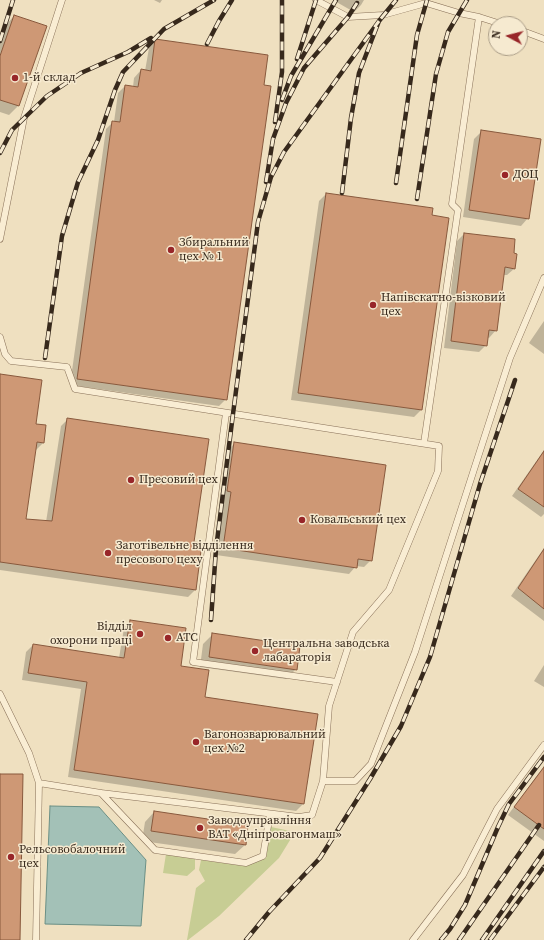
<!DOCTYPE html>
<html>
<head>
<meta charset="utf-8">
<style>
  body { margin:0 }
  #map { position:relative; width:544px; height:940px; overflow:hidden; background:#efe0c0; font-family:"Source Serif 4",serif }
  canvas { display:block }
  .north { position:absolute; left:488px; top:16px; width:40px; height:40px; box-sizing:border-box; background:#f6ead0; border:1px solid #aa9d88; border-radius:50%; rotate:277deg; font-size:11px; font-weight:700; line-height:16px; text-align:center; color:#37291c }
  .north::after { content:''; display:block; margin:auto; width:14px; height:18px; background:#982629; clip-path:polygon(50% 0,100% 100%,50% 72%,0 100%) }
</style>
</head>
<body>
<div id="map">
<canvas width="544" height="940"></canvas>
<div class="north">N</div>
</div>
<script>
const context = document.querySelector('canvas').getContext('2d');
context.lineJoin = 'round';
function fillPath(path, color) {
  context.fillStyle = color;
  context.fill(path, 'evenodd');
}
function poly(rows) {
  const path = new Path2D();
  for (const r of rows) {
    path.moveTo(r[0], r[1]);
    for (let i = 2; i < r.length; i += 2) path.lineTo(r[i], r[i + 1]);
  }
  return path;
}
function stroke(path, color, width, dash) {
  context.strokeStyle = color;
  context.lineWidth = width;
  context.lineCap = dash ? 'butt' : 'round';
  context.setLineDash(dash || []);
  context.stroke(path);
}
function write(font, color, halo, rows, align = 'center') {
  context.font = font + ' "Source Serif 4",serif';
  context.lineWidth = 3;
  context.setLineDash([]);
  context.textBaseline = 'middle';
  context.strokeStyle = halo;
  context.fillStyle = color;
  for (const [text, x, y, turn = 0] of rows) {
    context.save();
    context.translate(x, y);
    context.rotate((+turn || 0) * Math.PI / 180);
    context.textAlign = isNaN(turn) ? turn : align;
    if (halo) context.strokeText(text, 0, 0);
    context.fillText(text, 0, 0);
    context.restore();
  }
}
const green = poly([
  [271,827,295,832,279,858,219,916,188,940,187,940,196,888,205,881,199,870,201,860,245,866,266,858],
  [166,854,195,859,195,869,187,876,163,873]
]);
const water = poly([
  [50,806,99,807,146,860,141,926,45,924,50,806]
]);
const shadow = poly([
  [154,0,162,0,160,3],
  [333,0,364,0,361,5,354,12],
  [14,16,46,27,18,106,9,115,0,112,0,40,5,26],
  [156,40,226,399,219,406,70,385,106,129,113,122,114,122,118,93,125,86,133,87,134,78,141,70,145,71,149,48],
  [481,132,528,218,521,226,463,217,474,139],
  [326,194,431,216,448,219,421,410,414,417,291,400,319,201],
  [464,234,512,254,515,268,507,275,503,275,496,330,489,338,487,337,486,345,479,352,444,348,457,241],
  [544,321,544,354,529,343],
  [0,375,35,425,45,426,43,443,36,450,35,450,25,520,46,522,61,426,68,419,193,543,195,590,188,597,0,570],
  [235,443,371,560,364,567,356,566,349,574,216,555,224,499,220,498,228,450],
  [544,450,544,514,541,517,512,496],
  [544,548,544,621,511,596],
  [131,621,180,667,203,698,303,804,296,811,68,777,81,689,22,680,26,652,33,645,119,658,124,628],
  [213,634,296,669,286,679,200,667,203,644],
  [544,665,544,687,534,681],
  [544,766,544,841,508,815],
  [154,812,245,845,235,854,142,841,145,822]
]);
const building = poly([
  [14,15,47,26,19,106,0,100,0,56,14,15],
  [155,39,268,55,264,85,271,86,227,400,77,379,112,121,120,122,125,85,138,87,141,69,151,71,155,39],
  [481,130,541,139,529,219,469,210,481,130],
  [326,193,433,208,432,215,449,218,422,410,298,393,326,193],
  [464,233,515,239,514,253,517,254,515,269,505,267,497,331,489,330,487,346,451,341,464,233],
  [0,374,42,380,36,424,46,425,44,443,37,442,26,519,52,521,67,418,209,439,194,542,202,543,196,590,0,562,0,374],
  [234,442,386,465,372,561,358,559,357,568,223,548,231,492,227,491,234,442],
  [544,451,544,507,518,489,544,451],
  [544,549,544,609,518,588,544,549],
  [130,620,186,628,181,666,209,670,205,697,318,714,304,804,74,770,87,682,28,673,33,644,124,658,130,620],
  [212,633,300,646,297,670,209,657,212,633],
  [544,767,544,829,514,807,544,767],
  [0,774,23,774,20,940,0,940,0,774],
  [154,811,248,825,246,845,151,831,154,811]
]);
const service = poly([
  [316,0,348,17,383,15,426,3,459,13,479,17,501,24],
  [520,30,544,39],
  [0,239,24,118,62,0],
  [0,337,5,354,11,361,67,367,75,389,439,446,438,471,389,590,353,632,329,706,323,781],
  [226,413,193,662,337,682],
  [424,443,458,210,452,204,479,17],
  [0,694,29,753,39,783,101,793,299,817,312,815,323,781,355,781,371,764,415,652,510,358,544,278],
  [101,793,155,850,246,863,263,856,270,814],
  [36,940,39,783],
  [413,940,463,875,497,809,544,745]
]);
const rail = poly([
  [0,41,13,0],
  [207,44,219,21,232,0],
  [297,59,316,0],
  [282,100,291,76,336,0],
  [275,122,282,72,282,0],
  [0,153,12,130,47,96,81,73,128,52,151,38],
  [266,182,273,139,286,103,304,68,348,17,357,3],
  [396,183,417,35,427,0],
  [342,193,351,118,359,73,379,21,396,0],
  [417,199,436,74,448,32,467,0],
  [45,358,62,236,78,182,98,140,115,90,123,72,164,29,214,0],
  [211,620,216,549,233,414,258,222,271,177,284,152,379,21],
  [246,940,269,912,320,858,370,779,401,726,430,657,480,484,515,380],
  [441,940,450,929,465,905,498,827,509,804,544,757],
  [459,940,539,825],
  [482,940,544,851],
  [490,940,544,867]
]);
const markers = [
  [15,78,4,"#982629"],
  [505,175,4,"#982629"],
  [171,250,4,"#982629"],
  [373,305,4,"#982629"],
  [131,480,4,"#982629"],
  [302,520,4,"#982629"],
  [108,553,4,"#982629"],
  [140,634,4,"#982629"],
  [168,638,4,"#982629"],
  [255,651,4,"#982629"],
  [196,742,4,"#982629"],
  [200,828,4,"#982629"],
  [11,857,4,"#982629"]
];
const poiNames = [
  ["1-й склад",23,78],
  ["ДОЦ",513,175],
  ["Збиральний",179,243],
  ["цех № 1",179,257],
  ["Напівскатно-візковий",381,298],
  ["цех",381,312],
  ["Пресовий цех",139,480],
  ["Ковальський цех",310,520],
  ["Заготівельне відділення",116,546],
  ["пресового цеху",116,560],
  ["Відділ",132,627,"right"],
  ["охорони праці",132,641,"right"],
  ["АТС",176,638],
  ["Центральна заводська",263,644],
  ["лабараторія",263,658],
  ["Вагонозварювальний",204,735],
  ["цех №2",204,749],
  ["Заводоуправління",208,821],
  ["ВАТ «Дніпровагонмаш»",208,835],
  ["Рельсовобалочний",19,850],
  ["цех",19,864]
];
fillPath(green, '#c7cd94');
fillPath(water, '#a3c1b7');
stroke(water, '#6a8f85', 1);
fillPath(shadow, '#0003');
fillPath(building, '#ce9875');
stroke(building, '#88593d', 1);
stroke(service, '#887058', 7);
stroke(service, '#f9edd3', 6);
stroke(rail, '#37291c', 4.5);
stroke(rail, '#f6ead0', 3, [9]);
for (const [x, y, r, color] of markers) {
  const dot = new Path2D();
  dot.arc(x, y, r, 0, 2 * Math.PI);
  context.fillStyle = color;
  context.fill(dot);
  stroke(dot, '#f6ead0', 1.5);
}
write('12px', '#37291c', '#f6ead0', poiNames, 'left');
</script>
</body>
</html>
